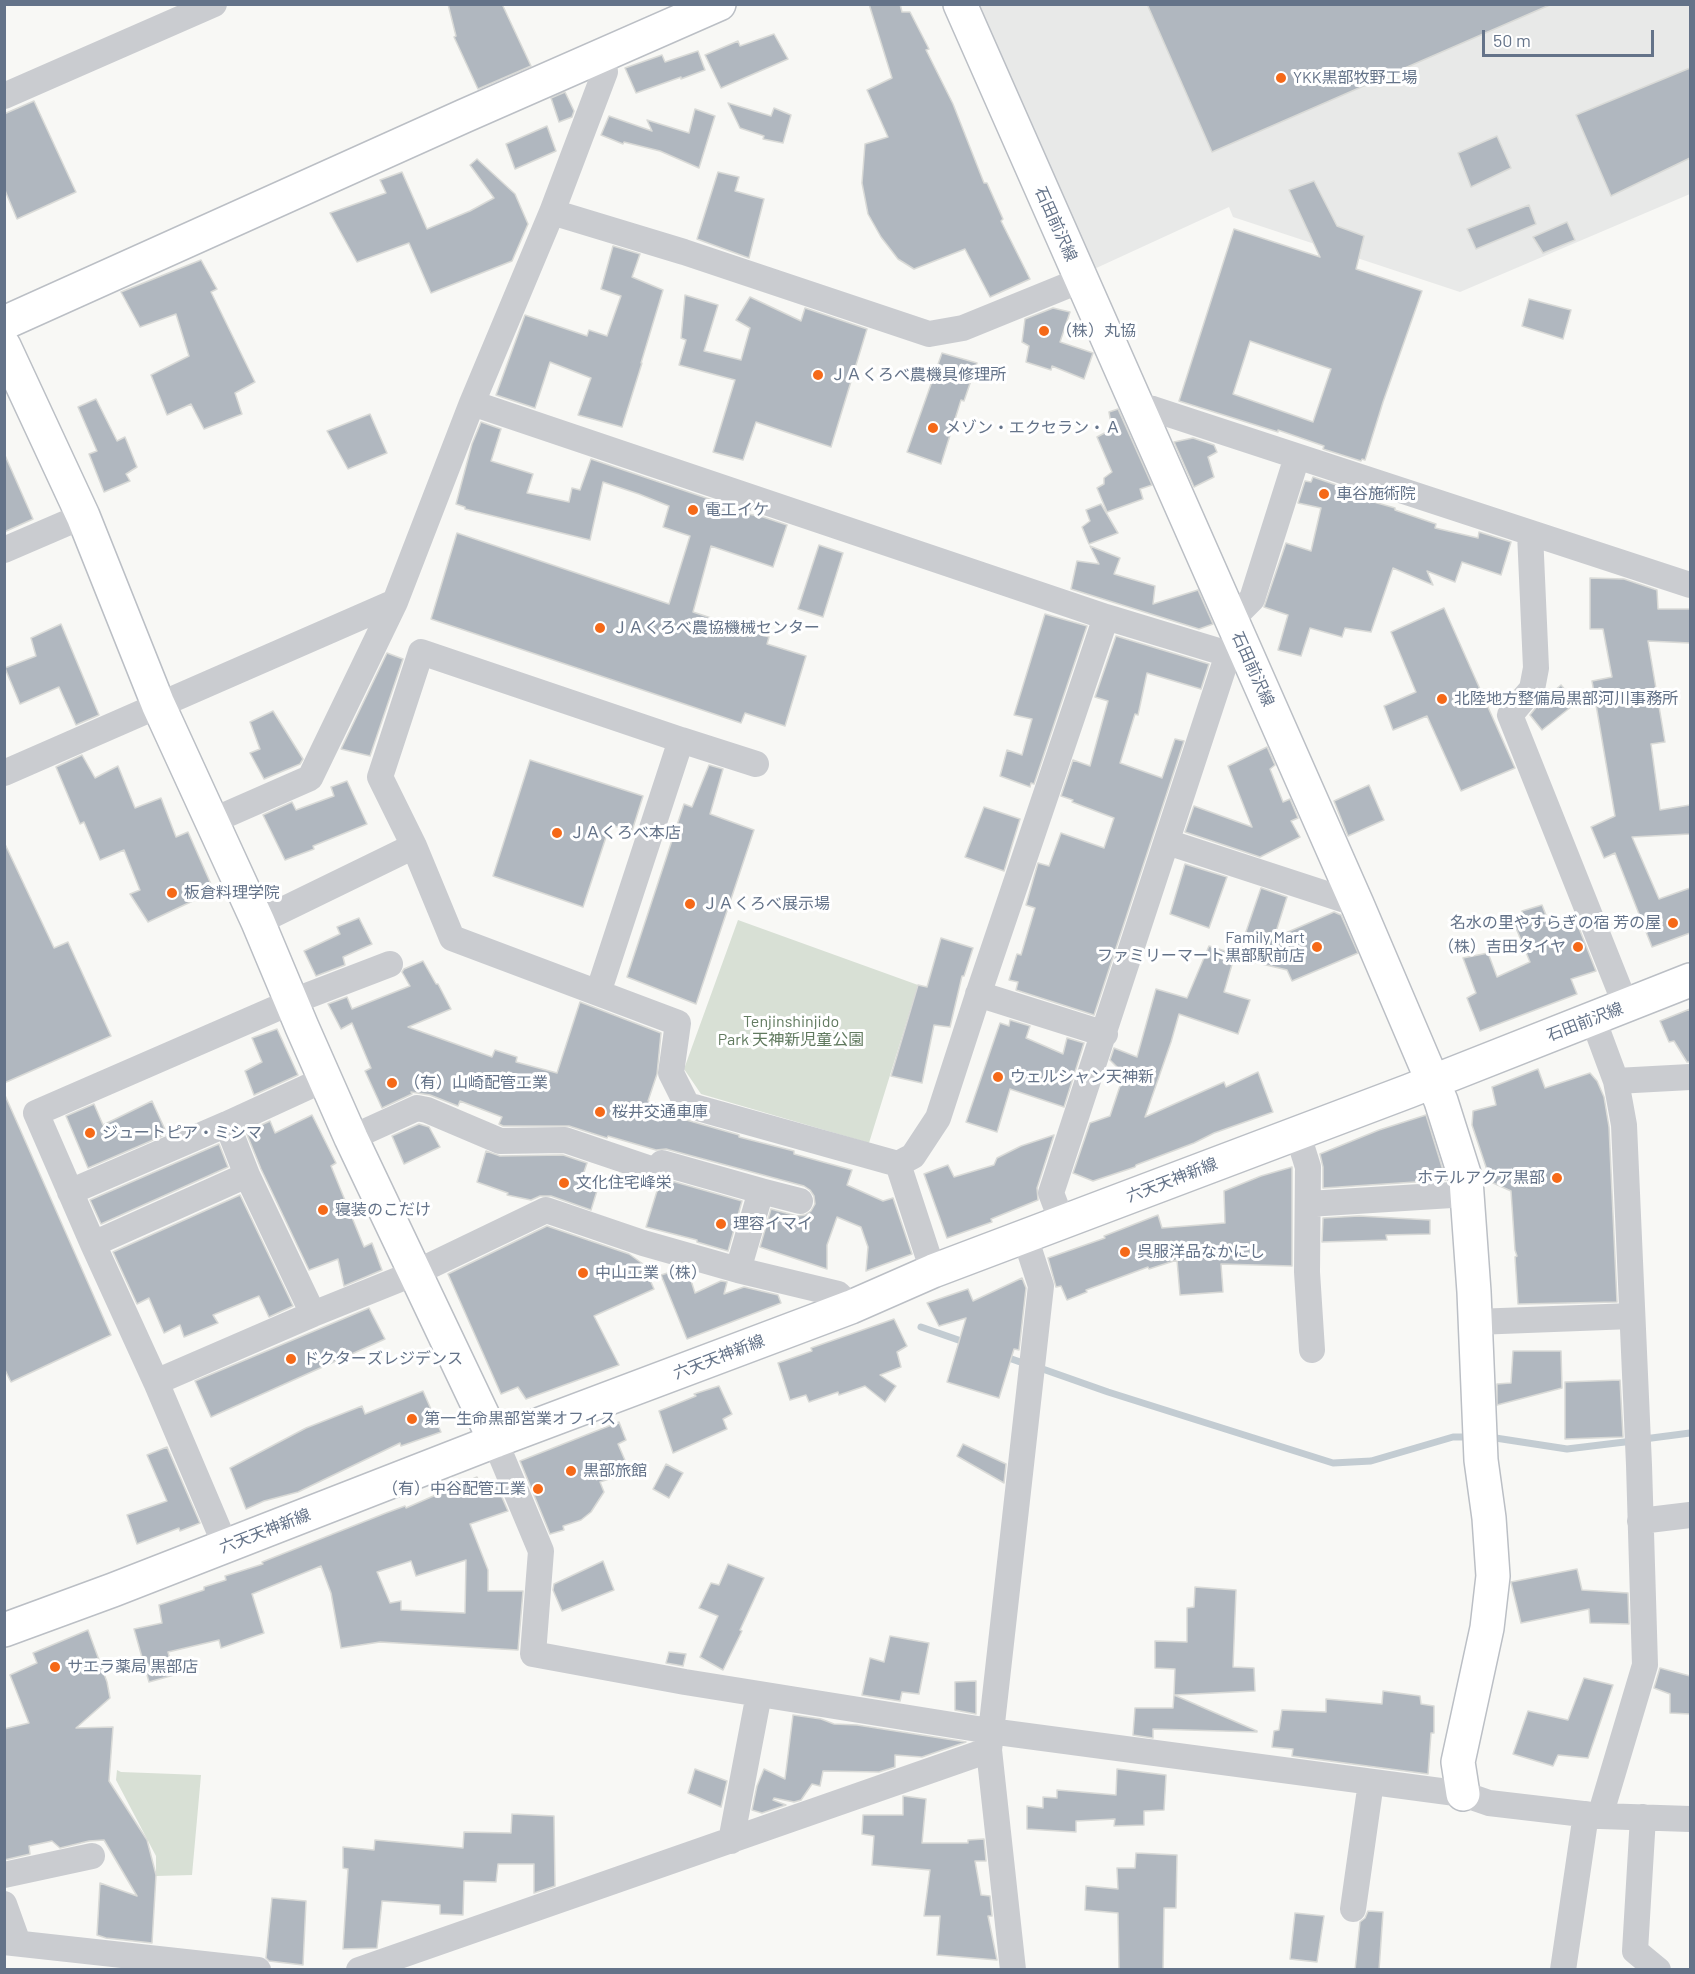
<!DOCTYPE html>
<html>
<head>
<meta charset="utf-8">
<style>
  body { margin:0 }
  #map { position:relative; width:1695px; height:1974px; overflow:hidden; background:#f8f8f5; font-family:Barlow,sans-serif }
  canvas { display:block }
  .frame { position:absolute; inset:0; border:6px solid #647389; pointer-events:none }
  .scale { position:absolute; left:1482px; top:30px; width:172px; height:27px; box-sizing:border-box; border:3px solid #647389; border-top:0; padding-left:8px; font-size:18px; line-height:21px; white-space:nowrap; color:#647389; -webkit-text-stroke:4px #fff; paint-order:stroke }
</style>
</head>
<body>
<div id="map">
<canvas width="1695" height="1974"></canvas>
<div class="frame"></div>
<div class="scale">50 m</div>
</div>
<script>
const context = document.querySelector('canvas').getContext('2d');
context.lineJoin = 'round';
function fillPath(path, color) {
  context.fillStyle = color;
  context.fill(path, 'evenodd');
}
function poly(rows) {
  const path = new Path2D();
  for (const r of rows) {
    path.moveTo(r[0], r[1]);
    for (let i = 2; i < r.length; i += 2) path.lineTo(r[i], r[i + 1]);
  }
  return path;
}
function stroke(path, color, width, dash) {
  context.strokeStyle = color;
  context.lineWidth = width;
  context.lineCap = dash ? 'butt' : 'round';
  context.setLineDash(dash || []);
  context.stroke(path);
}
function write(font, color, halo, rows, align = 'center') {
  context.font = font + ' Barlow,"Noto Sans JP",sans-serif';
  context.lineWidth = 6;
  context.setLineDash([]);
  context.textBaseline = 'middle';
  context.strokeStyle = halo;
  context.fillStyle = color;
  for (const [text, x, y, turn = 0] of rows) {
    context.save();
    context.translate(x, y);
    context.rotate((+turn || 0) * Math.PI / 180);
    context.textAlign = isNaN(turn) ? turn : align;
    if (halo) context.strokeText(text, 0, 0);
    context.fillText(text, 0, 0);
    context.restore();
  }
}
const built = poly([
  [978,5,1690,5,1690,194,1460,292,1233,217,1229,207,1092,270]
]);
const green = poly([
  [738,920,918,985,869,1143,701,1094,684,1069],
  [117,1770,121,1772,201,1775,192,1875,156,1876,156,1856,116,1780]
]);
const stream = poly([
  [921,1327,967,1343],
  [1003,1356,1026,1364],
  [1037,1367,1108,1392,1333,1463,1371,1461,1453,1437,1472,1437],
  [1489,1437,1567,1449,1633,1441],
  [1644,1439,1690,1433]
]);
const building = poly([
  [448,4,502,4,531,66,478,89,454,37,456,36,448,4],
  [869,4,900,4,902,12,910,12,929,49,926,50,953,104,984,183,987,183,1003,219,1001,221,1030,279,990,297,965,249,914,269,898,259,881,237,868,214,862,183,865,144,888,137,867,90,892,78,869,4],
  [1147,4,1552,4,1212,152,1147,4],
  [774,34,788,59,721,88,705,55,738,41,740,46,774,34],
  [698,51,705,70,681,79,681,77,636,93,625,68,662,55,665,62,698,51],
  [1690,68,1690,158,1611,196,1576,115,1690,68],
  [565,92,574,111,572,117,559,122,551,98,565,92],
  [34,101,76,192,17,219,4,188,4,114,34,101],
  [728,103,771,116,774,108,791,115,783,143,763,139,764,136,740,128,728,103],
  [695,109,715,116,699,168,660,151,624,142,623,144,601,135,609,116,652,131,647,120,689,133,695,109],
  [547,126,556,151,515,169,506,144,547,126],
  [1497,136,1511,168,1471,187,1458,153,1497,136],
  [477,159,515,194,528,224,512,261,431,293,409,243,357,262,330,213,386,193,380,180,402,172,427,229,470,211,494,198,470,165,477,159],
  [718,172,739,177,735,191,764,199,749,258,697,239,718,172],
  [1314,181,1337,226,1364,236,1356,269,1422,291,1383,402,1365,460,1362,459,1361,461,1323,449,1324,446,1278,430,1278,432,1179,401,1234,229,1320,257,1289,190,1314,181],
  [1250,341,1331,369,1313,422,1233,394,1250,341],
  [1529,205,1536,224,1476,249,1467,229,1529,205],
  [1567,222,1575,240,1543,253,1533,237,1567,222],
  [613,246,640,254,632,277,663,290,641,363,642,363,622,427,578,415,591,378,550,362,535,408,496,395,525,315,587,336,589,330,607,336,621,296,601,289,613,246],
  [201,260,217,289,211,292,255,382,235,393,242,414,204,429,191,404,167,415,151,375,189,356,176,314,140,327,121,292,201,260],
  [685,295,718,305,704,351,741,360,750,328,736,320,750,297,801,321,805,308,867,329,831,447,756,422,743,460,713,452,735,380,679,365,686,340,681,338,685,295],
  [1529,299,1571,310,1563,339,1522,326,1529,299],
  [1053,308,1070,312,1060,342,1093,353,1084,379,1052,366,1051,370,1026,362,1029,346,1022,342,1025,319,1053,308],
  [942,353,977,363,964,401,961,400,941,464,907,452,942,353],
  [96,399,117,441,125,437,137,467,126,474,130,481,104,492,89,454,97,451,78,407,96,399],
  [1118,409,1152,485,1140,489,1143,499,1107,512,1097,488,1104,484,1104,478,1112,472,1097,437,1112,429,1109,412,1118,409],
  [370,414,387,453,348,469,327,431,370,414],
  [481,422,501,429,491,461,533,474,527,493,569,502,572,488,580,490,591,459,721,503,719,508,763,517,787,525,773,567,711,546,693,612,769,637,767,644,806,656,785,726,745,713,741,723,431,619,457,533,669,604,690,536,663,527,669,506,639,494,603,482,590,540,465,509,465,507,456,504,472,444,481,422],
  [1193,438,1214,445,1217,452,1208,457,1214,477,1194,487,1174,442,1193,438],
  [4,453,33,519,4,532,4,453],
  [1313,477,1351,490,1349,495,1395,508,1395,510,1436,524,1435,528,1478,538,1479,532,1511,542,1501,575,1462,562,1455,582,1427,571,1433,585,1393,568,1371,632,1345,628,1342,637,1310,628,1301,656,1278,650,1288,615,1264,607,1286,543,1311,551,1321,508,1298,503,1305,481,1311,482,1313,477],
  [1101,504,1118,533,1089,544,1082,527,1090,521,1086,510,1101,504],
  [819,545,843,553,823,617,798,609,819,545],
  [1090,546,1120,558,1114,574,1155,586,1153,604,1198,590,1213,624,1199,629,1071,589,1077,561,1099,564,1090,546],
  [1590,578,1624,579,1657,590,1658,609,1690,609,1690,643,1648,641,1665,742,1651,744,1660,810,1690,805,1690,834,1632,837,1659,899,1690,888,1690,933,1652,947,1615,853,1604,858,1591,827,1615,816,1592,681,1612,677,1603,629,1590,629,1590,578],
  [1444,608,1515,768,1461,791,1427,716,1393,730,1384,706,1416,692,1391,632,1444,608],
  [1045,614,1087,626,1034,784,1031,783,1030,787,1000,776,1007,750,1022,755,1032,719,1014,715,1045,614],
  [61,624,99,715,76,725,59,687,20,704,5,668,36,656,31,638,61,624],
  [1116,636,1209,664,1201,689,1147,673,1138,715,1135,714,1120,763,1162,778,1175,739,1184,741,1094,1015,1016,990,1018,982,1009,980,1017,954,1021,955,1035,908,1026,905,1038,863,1049,866,1061,833,1104,848,1114,818,1072,802,1073,800,1061,796,1073,760,1090,766,1108,701,1095,697,1116,636],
  [387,653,403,659,370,756,341,749,387,653],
  [1561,685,1576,703,1542,730,1530,715,1538,705,1561,685],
  [273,711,303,759,300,764,264,779,250,753,260,749,250,722,273,711],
  [1267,747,1275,765,1270,769,1283,802,1290,799,1298,818,1291,821,1300,837,1260,857,1185,832,1194,806,1252,827,1228,766,1267,747],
  [82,755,95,778,118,766,135,808,161,798,176,837,188,832,214,891,148,922,130,894,140,890,124,850,100,860,84,822,80,824,56,767,82,755],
  [530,760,643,796,632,831,610,825,583,907,493,876,530,760],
  [709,765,723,769,710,814,754,830,696,1004,627,977,684,804,692,807,709,765],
  [347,781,367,824,313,846,314,849,285,860,263,815,292,802,296,810,334,796,331,787,347,781],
  [1369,785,1384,820,1348,836,1334,801,1369,785],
  [984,807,1020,819,1004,871,965,857,984,807],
  [4,842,54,948,68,942,111,1036,4,1083,4,842],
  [1185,864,1227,877,1209,928,1170,914,1185,864],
  [1261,888,1287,897,1274,938,1334,912,1341,915,1358,953,1292,981,1287,970,1237,958,1261,888],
  [1542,905,1551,928,1575,918,1596,971,1571,979,1577,994,1480,1031,1467,998,1476,993,1463,958,1488,953,1497,977,1530,962,1514,923,1523,916,1522,911,1542,905],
  [359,918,372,944,343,957,345,965,316,976,304,951,340,934,337,927,359,918],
  [941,938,973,948,964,976,962,976,950,1027,934,1025,922,1083,891,1076,918,985,927,987,941,938],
  [1209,946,1235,954,1224,992,1250,1000,1238,1034,1179,1014,1171,1042,1145,1117,1224,1082,1226,1087,1258,1072,1273,1112,1214,1133,1194,1143,1136,1165,1135,1167,1093,1181,1073,1173,1090,1123,1110,1116,1124,1074,1110,1060,1114,1048,1137,1057,1156,989,1187,998,1209,946],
  [423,961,436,984,438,984,451,1009,408,1027,492,1057,495,1050,517,1057,516,1062,557,1073,580,1002,661,1033,657,1074,648,1101,672,1109,677,1116,683,1119,739,1135,739,1137,794,1151,794,1154,852,1170,847,1185,883,1201,893,1198,912,1254,866,1271,868,1247,861,1227,837,1217,827,1245,827,1269,760,1247,771,1209,797,1216,805,1215,811,1211,815,1204,814,1196,810,1190,804,1186,666,1149,656,1150,608,1136,607,1138,569,1126,503,1126,499,1124,502,1117,460,1101,458,1106,430,1095,411,1092,412,1094,382,1108,365,1071,371,1068,352,1023,341,1029,328,1004,347,997,352,1009,410,986,402,972,404,969,423,961],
  [1690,1009,1690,1062,1687,1062,1674,1041,1669,1042,1660,1021,1690,1009],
  [1010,1020,1030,1026,1026,1038,1063,1054,1067,1038,1084,1043,1064,1107,1010,1089,997,1132,966,1122,1000,1023,1009,1026,1010,1020],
  [277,1029,298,1075,254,1095,245,1071,262,1062,252,1038,277,1029],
  [1538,1069,1545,1088,1590,1073,1597,1081,1604,1097,1609,1127,1617,1302,1518,1304,1515,1257,1517,1256,1515,1250,1511,1191,1491,1182,1472,1125,1473,1111,1496,1105,1492,1087,1538,1069],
  [4,1093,111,1335,11,1382,4,1368,4,1093],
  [152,1101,167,1134,88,1168,66,1116,94,1104,103,1125,152,1101],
  [312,1115,336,1163,331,1166,364,1247,372,1243,382,1270,344,1286,338,1259,309,1270,261,1169,246,1132,270,1121,275,1133,312,1115],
  [1426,1115,1446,1180,1323,1188,1323,1167,1320,1154,1379,1130,1426,1115],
  [419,1124,429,1127,440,1147,404,1164,392,1136,419,1124],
  [1054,1135,1037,1188,1038,1200,991,1219,992,1222,947,1238,924,1174,948,1165,954,1177,994,1165,997,1158,1021,1146,1054,1135],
  [219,1144,228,1167,101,1224,90,1200,219,1144],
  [486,1151,500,1156,563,1155,587,1163,583,1175,600,1181,591,1210,551,1196,540,1196,531,1200,507,1195,508,1193,477,1182,486,1151],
  [1292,1167,1292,1266,1221,1264,1223,1292,1180,1295,1177,1260,1149,1269,1148,1267,1086,1290,1087,1292,1067,1300,1061,1286,1056,1287,1048,1258,1105,1238,1104,1236,1158,1215,1162,1228,1225,1223,1224,1191,1261,1176,1292,1167],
  [661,1178,742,1201,728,1251,697,1242,697,1240,646,1227,661,1178],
  [240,1195,293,1306,269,1317,259,1296,213,1315,218,1323,184,1337,180,1325,164,1333,149,1298,137,1304,113,1252,240,1195],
  [1359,1216,1430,1220,1430,1234,1386,1235,1387,1240,1322,1242,1323,1218,1359,1216],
  [547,1226,629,1254,643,1264,654,1289,594,1316,619,1365,526,1399,518,1387,501,1394,448,1274,547,1226],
  [681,1269,688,1271,695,1293,721,1281,727,1282,724,1294,744,1287,778,1295,781,1303,687,1339,661,1275,681,1269],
  [1022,1278,1026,1288,1019,1350,1014,1349,999,1398,947,1382,966,1318,939,1326,927,1303,968,1289,973,1301,1022,1278],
  [369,1308,385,1339,211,1417,195,1381,369,1308],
  [894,1319,907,1346,897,1352,901,1367,880,1375,896,1386,885,1402,865,1386,839,1395,838,1392,809,1402,806,1395,790,1400,778,1363,812,1351,811,1348,894,1319],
  [1513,1351,1561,1351,1562,1388,1497,1405,1497,1384,1511,1383,1513,1351],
  [1620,1380,1623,1437,1565,1439,1565,1382,1620,1380],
  [719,1386,732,1414,723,1419,727,1429,673,1453,659,1411,696,1396,694,1394,719,1386],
  [423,1391,441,1432,401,1446,400,1443,298,1492,264,1501,246,1509,230,1468,306,1428,362,1406,365,1414,423,1391],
  [619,1422,626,1440,618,1444,630,1472,600,1482,604,1492,591,1512,581,1520,563,1526,564,1530,550,1534,520,1461,619,1422],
  [963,1444,1006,1464,1004,1483,957,1456,963,1444],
  [167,1447,200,1523,180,1531,179,1528,137,1544,127,1515,167,1501,147,1455,167,1447],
  [666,1464,683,1473,669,1498,653,1489,666,1464],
  [477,1477,483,1491,497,1486,508,1511,470,1524,488,1570,488,1591,523,1591,518,1650,380,1642,341,1648,331,1593,321,1566,252,1594,264,1633,221,1648,219,1640,168,1652,174,1675,149,1682,134,1629,162,1623,159,1605,204,1590,204,1587,226,1580,225,1576,263,1564,262,1562,386,1513,405,1506,406,1508,477,1477],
  [466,1560,465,1613,401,1610,401,1601,390,1603,377,1572,411,1561,416,1576,466,1560],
  [603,1561,614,1590,562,1611,553,1590,554,1584,603,1561],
  [728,1564,764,1578,740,1630,742,1631,723,1670,700,1657,718,1616,699,1608,711,1583,719,1585,728,1564],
  [1577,1569,1582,1590,1628,1593,1629,1624,1590,1623,1589,1609,1521,1623,1511,1582,1577,1569],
  [1195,1587,1236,1590,1233,1667,1254,1668,1255,1691,1174,1695,1175,1669,1155,1668,1155,1641,1187,1642,1187,1608,1194,1607,1195,1587],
  [88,1630,107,1682,110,1698,76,1728,113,1727,109,1781,147,1840,156,1875,152,1943,106,1938,97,1935,100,1883,137,1896,104,1840,89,1841,60,1848,52,1841,29,1846,30,1854,4,1860,4,1729,29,1723,10,1675,37,1663,33,1653,88,1630],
  [890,1636,929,1643,919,1694,902,1692,900,1701,862,1695,870,1658,884,1662,890,1636],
  [669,1652,686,1654,683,1666,666,1663,669,1652],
  [1660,1668,1690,1676,1690,1714,1670,1713,1670,1694,1654,1688,1660,1668],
  [1584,1678,1613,1685,1588,1758,1558,1755,1553,1766,1513,1754,1528,1711,1568,1720,1584,1678],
  [976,1681,976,1714,955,1710,955,1682,976,1681],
  [1383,1691,1420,1696,1421,1704,1434,1706,1434,1733,1431,1733,1428,1774,1292,1756,1293,1749,1272,1747,1274,1731,1279,1730,1282,1710,1326,1712,1326,1699,1382,1704,1383,1691],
  [1174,1695,1257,1731,1257,1732,1153,1729,1153,1738,1133,1735,1135,1708,1173,1708,1174,1695],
  [793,1715,821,1719,834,1724,857,1725,966,1742,922,1757,895,1755,895,1767,879,1772,823,1771,820,1786,812,1784,801,1800,794,1802,774,1798,773,1800,786,1805,762,1813,752,1810,757,1786,764,1769,785,1779,793,1715],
  [695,1769,727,1781,721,1807,688,1793,695,1769],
  [1117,1769,1166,1775,1164,1810,1144,1811,1144,1825,1114,1826,1115,1819,1076,1821,1076,1832,1027,1829,1027,1806,1043,1808,1043,1797,1057,1798,1057,1790,1116,1795,1117,1769],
  [903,1796,926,1799,922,1843,968,1843,968,1840,984,1839,986,1861,975,1861,981,1895,990,1896,992,1916,988,1916,997,1960,937,1955,940,1916,924,1916,930,1870,872,1865,874,1836,862,1834,863,1815,903,1815,903,1796],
  [512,1814,554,1816,555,1886,534,1893,534,1864,498,1864,496,1882,464,1881,463,1915,440,1914,440,1905,382,1901,377,1948,343,1949,348,1869,343,1868,343,1847,374,1850,375,1840,463,1848,464,1832,511,1833,512,1814],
  [1136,1853,1177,1855,1176,1908,1164,1908,1163,1970,1119,1970,1118,1913,1085,1910,1086,1886,1118,1889,1117,1868,1135,1868,1136,1853],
  [272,1898,306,1901,303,1965,269,1961,266,1958,272,1898],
  [1368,1911,1383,1912,1379,1970,1355,1970,1360,1922,1365,1918,1368,1911],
  [1295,1913,1324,1916,1317,1962,1290,1959,1295,1913]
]);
const street = poly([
  [4,96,214,4],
  [552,212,684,252,929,334,963,328,1081,280],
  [472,403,1106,617,1228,654],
  [1137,407,1153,409,1690,585],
  [1530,533,1536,668,1532,689,1510,715,1626,1006],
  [4,550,83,516],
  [1231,620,1252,599,1297,457],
  [681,740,756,764],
  [4,773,395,602,472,403,552,212,605,72,603,57],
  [212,821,310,778,395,602],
  [1167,842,1357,904],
  [414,846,380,777,421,652,681,740,598,993],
  [258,922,414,846,452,938,678,1023,671,1073,687,1105,898,1164,933,1271],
  [978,994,1105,1034],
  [1593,1019,1616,1081,1624,1125,1639,1465,1645,1665,1600,1816],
  [1616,1081,1690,1077],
  [1297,1132,1308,1167,1307,1272,1312,1350],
  [351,1138,417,1108,427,1110,500,1141,565,1140,648,1168],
  [662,1163,761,1191],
  [898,1164,913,1156,938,1118,978,995,1106,617],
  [247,1175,227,1124,325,1079],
  [70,1192,227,1124],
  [1308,1204,1468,1194],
  [1062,1222,1051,1193,1228,654,1242,645],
  [93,1244,247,1175,313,1314],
  [738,1270,761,1191,800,1201],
  [1475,1322,1632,1316],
  [156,1382,313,1314,415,1273,546,1210,643,1243,738,1270,838,1294,851,1307],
  [495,1441,541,1551,533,1654,685,1682,990,1731,1463,1794,1489,1803,1600,1816,1690,1819],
  [1640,1521,1690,1515],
  [226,1547,156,1382,93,1244,36,1113,291,1002,390,964],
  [1643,1817,1635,1951,1658,1970],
  [731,1841,759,1694],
  [4,1875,92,1856],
  [4,1904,18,1943],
  [1353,1909,1371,1782],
  [4,1942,258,1970],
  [359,1970,989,1750],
  [1013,1970,989,1750,1041,1286,1025,1237],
  [1563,1970,1586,1814]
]);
const secondary = poly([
  [960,4,1357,904,1441,1101,1466,1180,1474,1292,1481,1460,1489,1518,1493,1576,1487,1628,1458,1762,1463,1794],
  [4,323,464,116,719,4],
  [4,346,83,516,158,704,258,922,302,1027,351,1138,495,1441],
  [4,1630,113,1590,495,1441,851,1307,933,1271,1409,1091,1690,980]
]);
const markers = [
  [1281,78,6,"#f56918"],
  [1044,331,6,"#f56918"],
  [818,375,6,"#f56918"],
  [933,428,6,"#f56918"],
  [1324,494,6,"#f56918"],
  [693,510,6,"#f56918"],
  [600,628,6,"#f56918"],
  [1442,699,6,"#f56918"],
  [557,833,6,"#f56918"],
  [172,893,6,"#f56918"],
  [690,904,6,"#f56918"],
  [1673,923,6,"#f56918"],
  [1317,947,6,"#f56918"],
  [1578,947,6,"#f56918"],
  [998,1077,6,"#f56918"],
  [392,1083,6,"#f56918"],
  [600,1112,6,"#f56918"],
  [90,1133,6,"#f56918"],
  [1557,1178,6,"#f56918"],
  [564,1183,6,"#f56918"],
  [323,1210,6,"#f56918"],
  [721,1224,6,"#f56918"],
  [1125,1252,6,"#f56918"],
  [583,1273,6,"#f56918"],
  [291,1359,6,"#f56918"],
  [412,1419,6,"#f56918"],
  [571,1471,6,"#f56918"],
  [538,1489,6,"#f56918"],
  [55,1667,6,"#f56918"]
];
const poiNames = [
  ["YKK黒部牧野工場",1293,78],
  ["（株）丸協",1056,331],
  ["ＪＡくろべ農機具修理所",830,375],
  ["メゾン・エクセラン・Ａ",945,428],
  ["車谷施術院",1336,494],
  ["電工イケ",705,510],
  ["ＪＡくろべ農協機械センター",612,628],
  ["北陸地方整備局黒部河川事務所",1454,699],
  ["ＪＡくろべ本店",569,833],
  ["板倉料理学院",184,893],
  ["ＪＡくろべ展示場",702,904],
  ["名水の里やすらぎの宿 芳の屋",1661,923,"right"],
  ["Family Mart",1305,938,"right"],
  ["ファミリーマート黒部駅前店",1305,956,"right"],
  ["（株）吉田タイヤ",1566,947,"right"],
  ["ウェルシャン天神新",1010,1077],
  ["（有）山崎配管工業",404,1083],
  ["桜井交通車庫",612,1112],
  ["ジュートピア・ミシマ",102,1133],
  ["ホテルアクア黒部",1545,1178,"right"],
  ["文化住宅峰栄",576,1183],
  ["寝装のこだけ",335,1210],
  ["理容イマイ",733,1224],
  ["呉服洋品なかにし",1137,1252],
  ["中山工業（株）",595,1273],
  ["ドクターズレジデンス",303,1359],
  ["第一生命黒部営業オフィス",424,1419],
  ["黒部旅館",583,1471],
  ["（有）中谷配管工業",526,1489,"right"],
  ["サエラ薬局 黒部店",67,1667]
];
const streetNames = [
  ["石田前沢線",1056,224,66],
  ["石田前沢線",1253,669,66],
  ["石田前沢線",1585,1022,-21],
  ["六天天神新線",1172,1180,-21],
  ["六天天神新線",719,1357,-21],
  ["六天天神新線",265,1531,-21]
];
const parkNames = [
  ["Tenjinshinjido",791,1022],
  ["Park 天神新児童公園",791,1040]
];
fillPath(built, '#e8e9e8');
fillPath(green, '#d8e0d5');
stroke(stream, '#c3ccd2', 7);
fillPath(building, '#b0b7bf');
stroke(building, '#d9dad7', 1.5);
stroke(secondary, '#bbbfc5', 36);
stroke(street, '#caccd0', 26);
stroke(secondary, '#fff', 33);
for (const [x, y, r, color] of markers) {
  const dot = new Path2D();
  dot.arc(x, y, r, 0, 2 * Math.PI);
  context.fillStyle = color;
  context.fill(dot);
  stroke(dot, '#fff', 2);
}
write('16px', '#647389', '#fff', poiNames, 'left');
write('16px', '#647389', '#fff', streetNames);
write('16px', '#617a5f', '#fff', parkNames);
</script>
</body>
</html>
